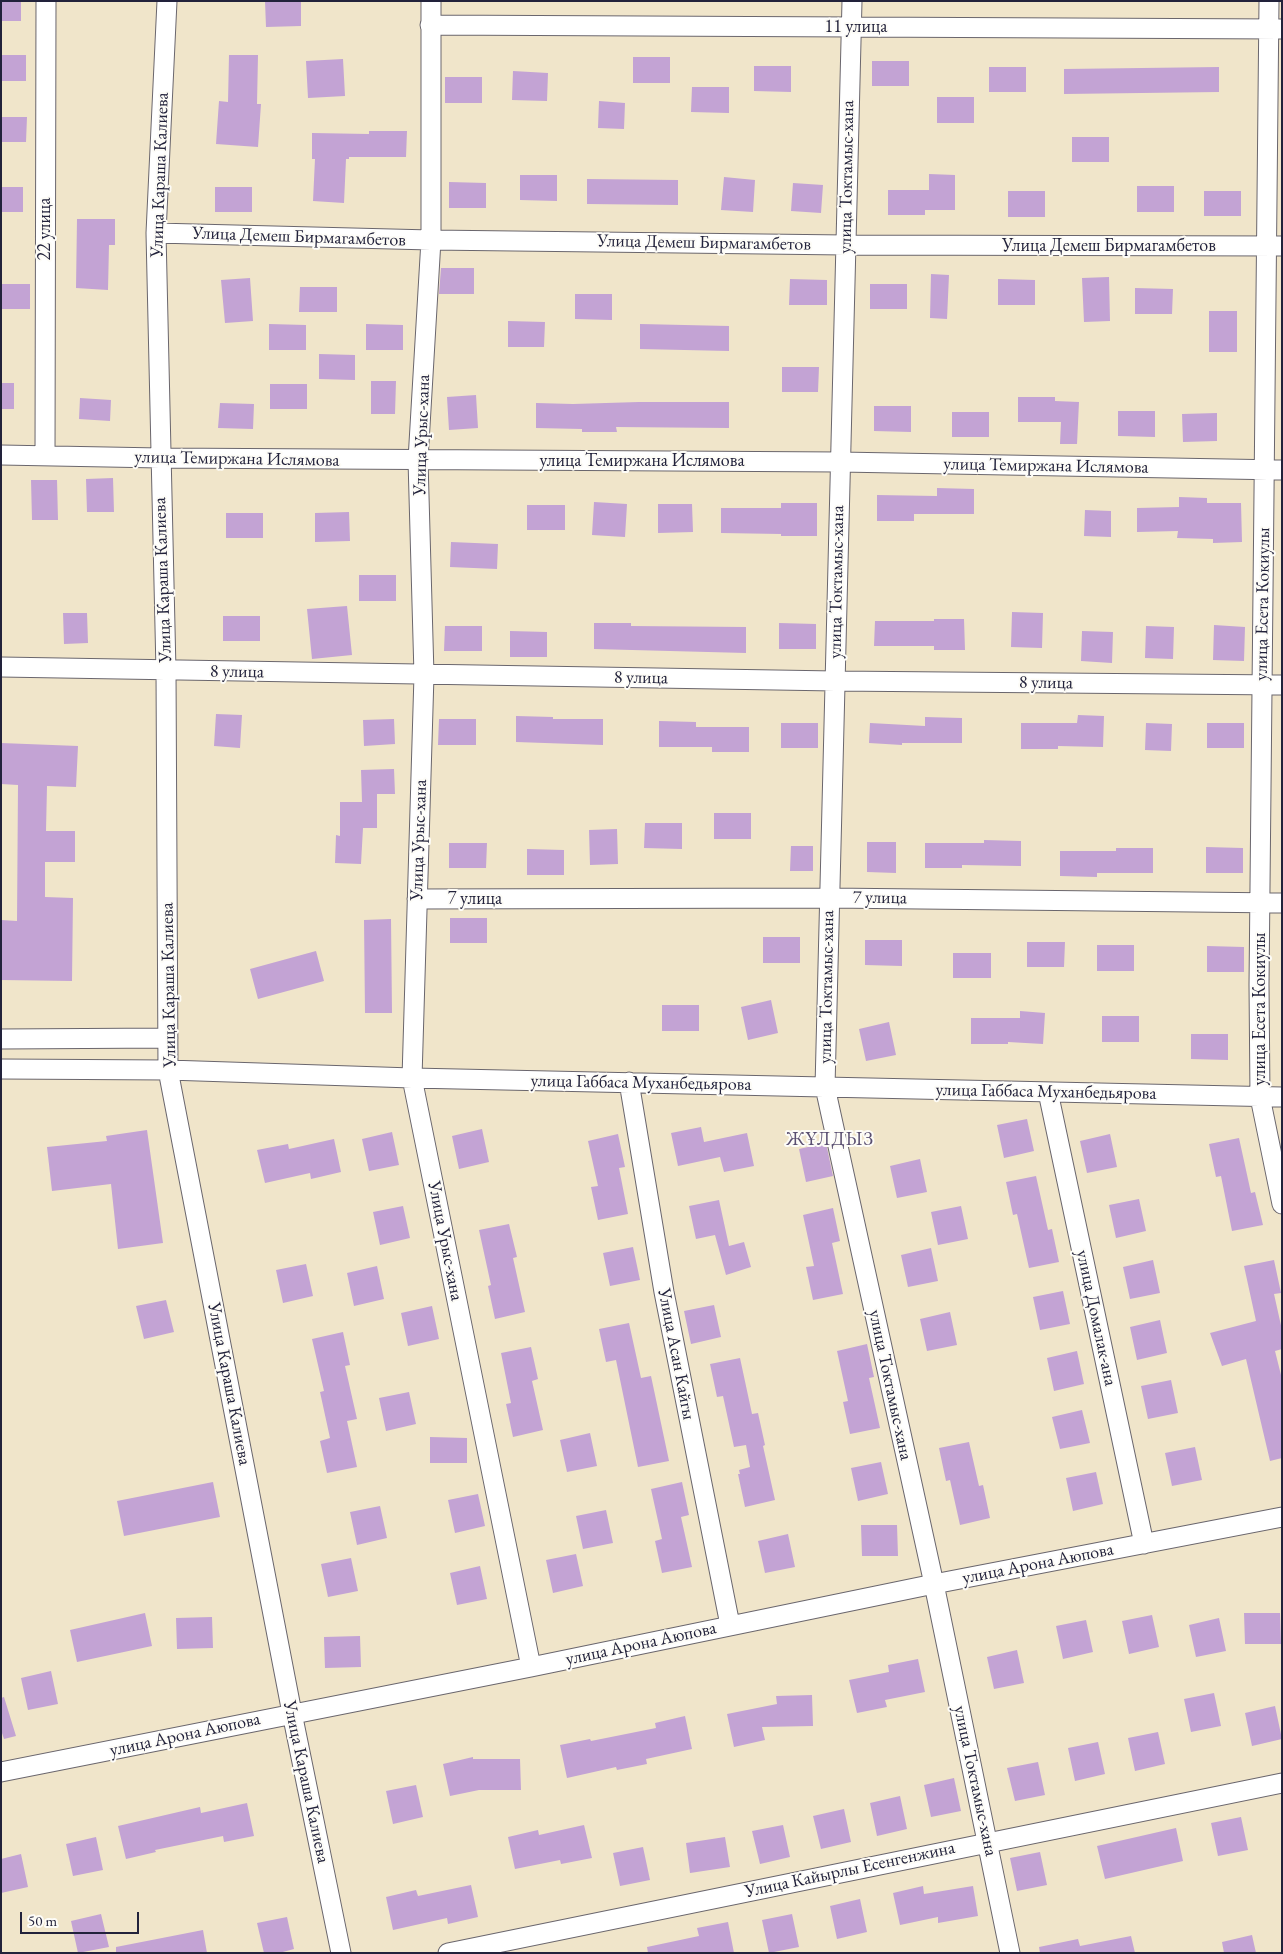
<!DOCTYPE html>
<html>
<head>
<meta charset="utf-8">
<style>
  body { margin:0 }
  #map { position:relative; width:1283px; height:1954px; overflow:hidden; background:#f0e5ca; font-family:"EB Garamond",serif }
  canvas { display:block }
  .frame { position:absolute; inset:0; border:2px solid #22223b; pointer-events:none }
  .scale { position:absolute; left:20px; top:1912px; width:119px; height:22px; box-sizing:border-box; border:2px solid #22223b; border-top:0; padding-left:6px; font-size:15px; line-height:18px; white-space:nowrap; color:#22223b; -webkit-text-stroke:4px #fdfcf7; paint-order:stroke }
</style>
</head>
<body>
<div id="map">
<canvas width="1283" height="1954"></canvas>
<div class="frame"></div>
<div class="scale">50 m</div>
</div>
<script>
const context = document.querySelector('canvas').getContext('2d');
context.lineJoin = 'round';
function fillPath(path, color) {
  context.fillStyle = color;
  context.fill(path, 'evenodd');
}
function poly(rows) {
  const path = new Path2D();
  for (const r of rows) {
    path.moveTo(r[0], r[1]);
    for (let i = 2; i < r.length; i += 2) path.lineTo(r[i], r[i + 1]);
  }
  return path;
}
function stroke(path, color, width, dash) {
  context.strokeStyle = color;
  context.lineWidth = width;
  context.lineCap = dash ? 'butt' : 'round';
  context.setLineDash(dash || []);
  context.stroke(path);
}
function write(font, color, halo, rows, align = 'center') {
  context.font = font + ' "EB Garamond",serif';
  context.lineWidth = 4;
  context.setLineDash([]);
  context.textBaseline = 'middle';
  context.strokeStyle = halo;
  context.fillStyle = color;
  for (const [text, x, y, turn = 0] of rows) {
    context.save();
    context.translate(x, y);
    context.rotate((+turn || 0) * Math.PI / 180);
    context.textAlign = isNaN(turn) ? turn : align;
    if (halo) context.strokeText(text, 0, 0);
    context.fillText(text, 0, 0);
    context.restore();
  }
}
const building = poly([
  [1,1,21,1,21,21,1,21],
  [265,1,301,1,301,26,266,27],
  [1,55,26,55,26,81,1,81],
  [229,55,258,55,257,104,261,104,258,147,216,144,219,101,228,102],
  [633,57,670,57,670,83,633,83],
  [343,59,345,96,308,98,306,61],
  [872,61,909,61,909,86,872,86],
  [754,66,791,66,791,92,754,91],
  [989,67,1026,67,1026,92,989,92],
  [1219,67,1219,92,1064,94,1064,69],
  [513,71,548,73,547,101,512,100],
  [445,77,482,77,482,103,445,103],
  [692,87,729,87,729,113,691,112],
  [937,97,974,97,974,123,937,123],
  [599,101,625,103,624,129,598,128],
  [1,117,27,117,26,142,1,142],
  [369,131,407,131,406,157,349,157,349,159,346,159,344,203,313,201,315,159,312,159,312,133,369,134],
  [1072,137,1109,137,1109,162,1072,162],
  [929,174,955,175,955,210,925,210,925,215,888,215,888,190,929,190],
  [520,175,557,175,557,201,520,200],
  [724,177,755,180,753,212,721,210],
  [587,179,678,180,678,205,587,204],
  [449,182,486,183,486,208,449,208],
  [793,183,823,185,821,213,791,211],
  [1137,186,1174,186,1174,212,1137,212],
  [1,187,23,187,23,212,1,212],
  [215,187,252,187,252,212,215,212],
  [1008,191,1045,191,1045,217,1008,217],
  [1204,191,1241,191,1241,216,1204,216],
  [77,219,115,219,115,245,109,245,108,290,76,288],
  [441,268,474,268,474,294,439,294],
  [931,274,949,275,947,319,930,318],
  [1109,277,1110,321,1084,322,1082,278],
  [250,278,253,321,225,323,221,280],
  [790,279,827,280,827,305,789,305],
  [998,279,1035,280,1035,305,998,305],
  [1,284,30,284,30,309,1,309],
  [870,284,907,284,907,309,870,309],
  [300,287,337,287,337,312,299,312],
  [1135,288,1173,289,1172,314,1135,314],
  [575,294,612,294,612,320,575,319],
  [1209,311,1237,311,1237,352,1209,352],
  [508,321,545,322,544,347,508,347],
  [269,324,306,325,306,350,269,350],
  [366,324,403,325,403,350,366,350],
  [640,324,729,326,729,351,640,349],
  [319,354,355,355,355,380,319,379],
  [782,367,819,367,818,392,782,392],
  [371,381,396,381,395,414,371,414],
  [1,383,14,383,14,409,1,409],
  [270,384,307,384,307,409,270,409],
  [476,395,478,428,449,430,447,397],
  [1018,397,1055,397,1055,401,1079,402,1077,444,1060,444,1061,422,1018,422],
  [80,398,111,400,110,421,79,419],
  [639,402,729,402,729,428,616,427,617,432,582,432,582,429,536,428,536,403,573,404],
  [220,403,254,404,253,429,218,428],
  [874,406,911,406,911,432,874,431],
  [1118,411,1155,411,1155,437,1118,436],
  [952,412,989,412,989,437,952,437],
  [1217,413,1217,441,1183,442,1182,414],
  [113,478,114,512,87,512,86,479],
  [31,480,57,480,58,520,32,520],
  [937,488,974,489,974,514,914,514,914,521,877,521,877,495,937,496],
  [1179,497,1207,498,1207,503,1241,503,1242,542,1213,543,1213,539,1177,538,1178,531,1137,532,1137,508,1179,507],
  [594,502,627,504,625,537,592,535],
  [781,503,817,503,817,536,781,536,781,534,721,533,721,508,781,508],
  [658,504,692,504,693,532,658,533],
  [527,505,565,505,565,530,527,530],
  [1085,510,1111,511,1111,537,1084,536],
  [349,512,350,541,315,542,315,513],
  [226,513,263,513,263,538,226,538],
  [451,542,498,544,497,569,450,567],
  [359,575,396,575,396,601,359,601],
  [347,606,352,655,312,659,307,609],
  [1012,612,1043,613,1042,648,1011,647],
  [63,613,87,613,88,643,64,644],
  [223,616,260,616,260,641,223,641],
  [934,619,964,619,965,650,934,650,934,646,874,646,875,621,934,621],
  [594,623,631,623,631,626,746,627,746,653,594,649],
  [779,623,816,624,816,649,779,649],
  [1214,625,1245,627,1244,661,1213,660],
  [445,626,482,626,482,651,444,651],
  [1146,626,1174,627,1173,659,1145,658],
  [510,631,547,632,547,657,510,657],
  [1082,631,1113,632,1112,663,1081,661],
  [216,714,242,715,240,748,214,746],
  [1078,715,1104,716,1103,747,1058,746,1058,749,1021,749,1021,723,1077,723],
  [516,716,553,717,553,719,603,719,603,745,516,742],
  [925,717,962,718,962,743,902,743,902,745,869,743,870,723,925,726],
  [394,719,395,744,364,746,363,720],
  [439,719,476,719,476,745,438,745],
  [659,721,696,722,696,727,749,727,749,752,712,752,712,747,659,747],
  [781,723,818,723,818,748,781,748],
  [1146,723,1172,724,1171,751,1145,750],
  [1207,723,1244,723,1244,748,1207,748],
  [1,743,78,746,76,787,47,786,46,831,75,831,75,862,45,862,45,897,73,898,72,981,1,980,1,920,17,921,18,785,1,784],
  [394,769,395,794,377,794,377,828,363,828,361,864,335,863,336,835,340,836,340,802,362,802,361,770],
  [714,813,751,813,751,839,714,839],
  [645,823,682,823,682,849,644,848],
  [617,829,618,864,590,865,589,830],
  [984,840,1021,841,1021,866,962,865,962,868,925,868,925,843,984,843],
  [867,842,896,842,896,873,867,872],
  [449,843,487,843,486,868,449,868],
  [791,846,813,846,813,871,790,871],
  [1206,847,1243,848,1243,873,1206,873],
  [1116,848,1153,848,1153,873,1097,873,1097,877,1060,876,1060,851,1116,851],
  [527,849,564,850,564,875,527,875],
  [450,918,487,918,487,943,450,943],
  [391,919,392,1013,365,1013,364,920],
  [763,937,800,937,800,963,763,963],
  [865,940,902,940,902,966,865,965],
  [1027,942,1065,942,1064,967,1027,967],
  [1097,945,1134,945,1134,971,1097,971],
  [1207,946,1244,947,1244,972,1207,972],
  [316,951,324,981,258,999,250,969],
  [953,953,991,953,991,978,953,978],
  [771,1000,778,1033,748,1040,741,1007],
  [662,1005,699,1005,699,1031,662,1031],
  [1020,1011,1045,1013,1043,1044,1008,1042,1008,1044,971,1044,971,1018,1020,1018],
  [1102,1016,1139,1016,1139,1042,1102,1042],
  [889,1022,896,1055,866,1061,859,1029],
  [1191,1034,1228,1034,1228,1060,1191,1059],
  [1027,1119,1034,1151,1004,1158,997,1125],
  [701,1127,704,1142,747,1133,754,1166,724,1172,720,1157,678,1166,671,1133],
  [482,1129,489,1162,459,1169,452,1136],
  [147,1130,163,1243,118,1249,111,1184,52,1191,47,1147,107,1141,106,1136],
  [392,1132,399,1165,369,1171,362,1139],
  [618,1134,625,1167,619,1168,628,1214,598,1220,591,1187,598,1186,588,1141],
  [1110,1134,1117,1167,1087,1173,1080,1141],
  [1239,1138,1251,1193,1255,1192,1263,1225,1232,1231,1221,1176,1216,1177,1209,1144],
  [334,1139,341,1172,311,1179,310,1173,265,1183,257,1150,288,1144,289,1149],
  [826,1143,833,1176,806,1182,799,1149],
  [920,1159,927,1192,897,1198,890,1166],
  [1036,1176,1048,1230,1052,1229,1059,1262,1029,1268,1017,1214,1013,1215,1006,1182],
  [1139,1199,1146,1231,1116,1238,1109,1205],
  [719,1200,729,1246,744,1242,751,1267,726,1275,715,1235,696,1239,689,1206],
  [403,1206,410,1238,380,1245,373,1212],
  [961,1206,968,1239,938,1245,931,1212],
  [833,1208,840,1241,832,1243,843,1294,813,1300,806,1267,814,1266,803,1215],
  [509,1224,517,1257,513,1258,525,1312,495,1319,488,1286,491,1285,479,1230],
  [633,1247,640,1280,610,1286,603,1253],
  [931,1248,938,1281,908,1287,901,1255],
  [1153,1260,1160,1293,1130,1299,1123,1267],
  [1274,1260,1281,1293,1274,1294,1282,1330,1282,1349,1275,1351,1282,1379,1282,1458,1270,1461,1246,1359,1222,1366,1210,1333,1256,1321,1244,1266],
  [306,1264,313,1296,283,1303,276,1270],
  [377,1266,384,1299,354,1306,347,1273],
  [1063,1291,1070,1324,1040,1330,1033,1297],
  [166,1300,174,1332,144,1339,136,1306],
  [714,1305,721,1337,691,1344,684,1311],
  [432,1306,439,1339,408,1346,401,1313],
  [950,1312,957,1345,927,1351,920,1319],
  [1160,1320,1167,1353,1137,1360,1130,1327],
  [629,1323,641,1378,651,1376,669,1461,638,1467,616,1360,606,1362,599,1329],
  [343,1332,350,1365,345,1366,357,1419,347,1421,357,1467,327,1473,320,1441,330,1438,320,1392,324,1391,312,1339],
  [867,1344,874,1377,869,1378,880,1428,850,1434,843,1402,848,1401,837,1351],
  [531,1347,538,1379,532,1381,543,1430,513,1437,506,1404,511,1403,501,1353],
  [1077,1351,1084,1384,1054,1391,1047,1358],
  [740,1358,752,1414,758,1413,765,1445,763,1446,775,1500,745,1507,738,1474,740,1474,739,1470,750,1467,746,1445,734,1447,723,1396,717,1397,710,1364],
  [1171,1380,1178,1413,1148,1419,1141,1386],
  [409,1392,416,1424,386,1431,379,1398],
  [1082,1410,1090,1443,1060,1449,1052,1417],
  [590,1433,597,1466,567,1472,560,1440],
  [430,1437,467,1438,467,1463,430,1463],
  [969,1442,979,1486,983,1485,990,1518,960,1525,950,1480,946,1481,939,1448],
  [1195,1447,1202,1480,1172,1486,1165,1453],
  [881,1462,888,1494,858,1501,851,1468],
  [1096,1472,1103,1504,1073,1511,1066,1478],
  [213,1482,220,1517,124,1536,117,1501],
  [682,1482,689,1515,681,1517,692,1567,662,1573,655,1541,662,1539,651,1489],
  [478,1494,485,1526,455,1533,448,1500],
  [380,1506,387,1538,357,1545,350,1512],
  [606,1510,613,1543,583,1549,576,1516],
  [861,1525,897,1525,898,1556,862,1556],
  [788,1534,795,1567,765,1573,758,1541],
  [576,1554,583,1586,553,1593,546,1560],
  [351,1558,358,1591,328,1597,321,1564],
  [480,1566,487,1599,457,1605,450,1573],
  [145,1613,152,1646,77,1662,70,1630],
  [1244,1613,1280,1613,1281,1644,1245,1644],
  [1152,1615,1159,1647,1129,1654,1122,1621],
  [212,1617,213,1648,177,1649,176,1618],
  [1219,1618,1226,1651,1196,1657,1189,1625],
  [1086,1620,1093,1652,1063,1659,1056,1626],
  [360,1636,361,1667,325,1668,324,1637],
  [1017,1650,1024,1683,994,1689,987,1657],
  [918,1659,925,1692,885,1700,887,1707,857,1713,849,1680,889,1672,888,1665],
  [51,1671,58,1704,28,1710,21,1678],
  [1214,1693,1221,1726,1191,1732,1184,1699],
  [812,1695,813,1726,762,1727,765,1740,734,1747,727,1714,777,1704,776,1696],
  [4,1697,16,1736,4,1739,1,1730,1,1698],
  [1275,1706,1282,1739,1252,1746,1245,1713],
  [685,1716,692,1749,646,1759,647,1764,617,1770,616,1767,567,1778,560,1745,590,1739,591,1741,656,1728,655,1723],
  [1158,1732,1165,1764,1135,1771,1128,1738],
  [1098,1742,1105,1774,1075,1781,1068,1748],
  [473,1757,473,1759,520,1759,521,1790,479,1790,450,1796,443,1764],
  [1038,1762,1045,1795,1015,1801,1007,1768],
  [954,1778,961,1811,931,1817,924,1785],
  [416,1785,423,1817,393,1824,386,1791],
  [900,1796,907,1829,877,1836,870,1803],
  [247,1803,254,1836,224,1842,223,1836,155,1850,156,1852,126,1859,118,1826,200,1807,201,1813],
  [844,1809,851,1842,821,1849,813,1816],
  [1241,1817,1248,1850,1218,1856,1211,1823],
  [584,1825,592,1858,561,1864,560,1860,515,1869,508,1837,538,1830,539,1835],
  [783,1825,790,1857,760,1864,752,1831],
  [1176,1828,1183,1861,1105,1879,1097,1846],
  [96,1837,103,1870,73,1876,66,1844],
  [725,1837,730,1867,690,1873,686,1843],
  [643,1847,650,1880,620,1886,613,1853],
  [1040,1852,1047,1885,1017,1891,1010,1858],
  [21,1854,28,1887,1,1893,1,1859],
  [471,1885,478,1917,448,1924,447,1918,393,1930,386,1897,416,1890,418,1896],
  [923,1886,924,1894,973,1886,978,1916,938,1923,938,1917,900,1925,893,1893],
  [860,1899,867,1932,837,1939,830,1906],
  [101,1914,109,1947,78,1953,71,1921],
  [792,1914,799,1947,769,1953,762,1920],
  [287,1917,294,1949,279,1953,264,1953,257,1923],
  [728,1922,734,1953,648,1953,647,1947,699,1936,697,1928],
  [203,1930,207,1953,116,1953,116,1947],
  [1252,1935,1256,1953,1224,1953,1222,1942],
  [1131,1936,1135,1953,1040,1953,1039,1947,1078,1939,1080,1946]
]);
const minor = poly([
  [167,1,156,233,166,671,168,1070,292,1713,341,1953],
  [431,1,431,240,418,460,424,675,412,1078,531,1667],
  [852,1,825,1087,934,1584,1010,1953],
  [1269,1,1259,984,1260,1097,1282,1204],
  [430,25,1281,29],
  [156,233,431,240,846,245,1282,246],
  [1,455,160,458,840,462,1282,470],
  [45,456,46,1],
  [1,667,835,681,1282,685],
  [417,899,830,898,1282,903],
  [1,1039,168,1038],
  [1,1069,168,1070,412,1078,1282,1097],
  [629,1082,664,1292,730,1625],
  [1048,1092,1144,1544],
  [1,1772,531,1667,934,1584,1282,1517],
  [448,1953,1282,1783]
]);
const streetNames = [
  ["11 улица",856,27],
  ["Улица Караша Калиева",160,175,-88],
  ["улица Токтамыс-хана",847,177,-89],
  ["22 улица",45,229,-90],
  ["Улица Демеш Бирмагамбетов",299,237,2],
  ["Улица Демеш Бирмагамбетов",704,243,1],
  ["Улица Демеш Бирмагамбетов",1109,246],
  ["Улица Урыс-хана",422,435,-88],
  ["улица Темиржана Ислямова",237,459,1],
  ["улица Темиржана Ислямова",642,461],
  ["улица Темиржана Ислямова",1046,466,1],
  ["Улица Караша Калиева",163,580,-92],
  ["улица Токтамыс-хана",837,582,-89],
  ["улица Есета Кокиулы",1263,604,-89],
  ["8 улица",237,672,1],
  ["8 улица",641,678,1],
  ["8 улица",1046,683,1],
  ["Улица Урыс-хана",419,840,-88],
  ["7 улица",880,898,1],
  ["7 улица",475,899],
  ["Улица Караша Калиева",169,985,-91],
  ["улица Токтамыс-хана",827,987,-89],
  ["улица Есета Кокиулы",1260,1009,-90],
  ["улица Габбаса Муханбедьярова",641,1083,1],
  ["улица Габбаса Муханбедьярова",1046,1092,1],
  ["Улица Урыс-хана",445,1241,79],
  ["улица Домалак-ана",1096,1318,78],
  ["Улица Асан Кайгы",676,1354,79],
  ["Улица Караша Калиева",229,1384,79],
  ["улица Токтамыс-хана",890,1385,78],
  ["улица Арона Аюпова",1038,1564,-11],
  ["улица Арона Аюпова",641,1644,-12],
  ["улица Арона Аюпова",185,1735,-12],
  ["улица Токтамыс-хана",975,1781,78],
  ["Улица Караша Калиева",306,1782,78],
  ["Улица Кайырлы Есенгенжина",850,1870,-12]
];
const neighbourhoodNames = [
  ["ЖҰЛДЫЗ",830,1140]
];
fillPath(building, '#c3a3d4');
stroke(minor, '#6a666d', 21);
stroke(minor, '#fff', 19);
write('18px', '#22223b', '#fdfcf7', streetNames);
context.letterSpacing = '1px';
write('19px', '#5a4f71', '#fdfcf7', neighbourhoodNames);
context.letterSpacing = '0px';
</script>
</body>
</html>
